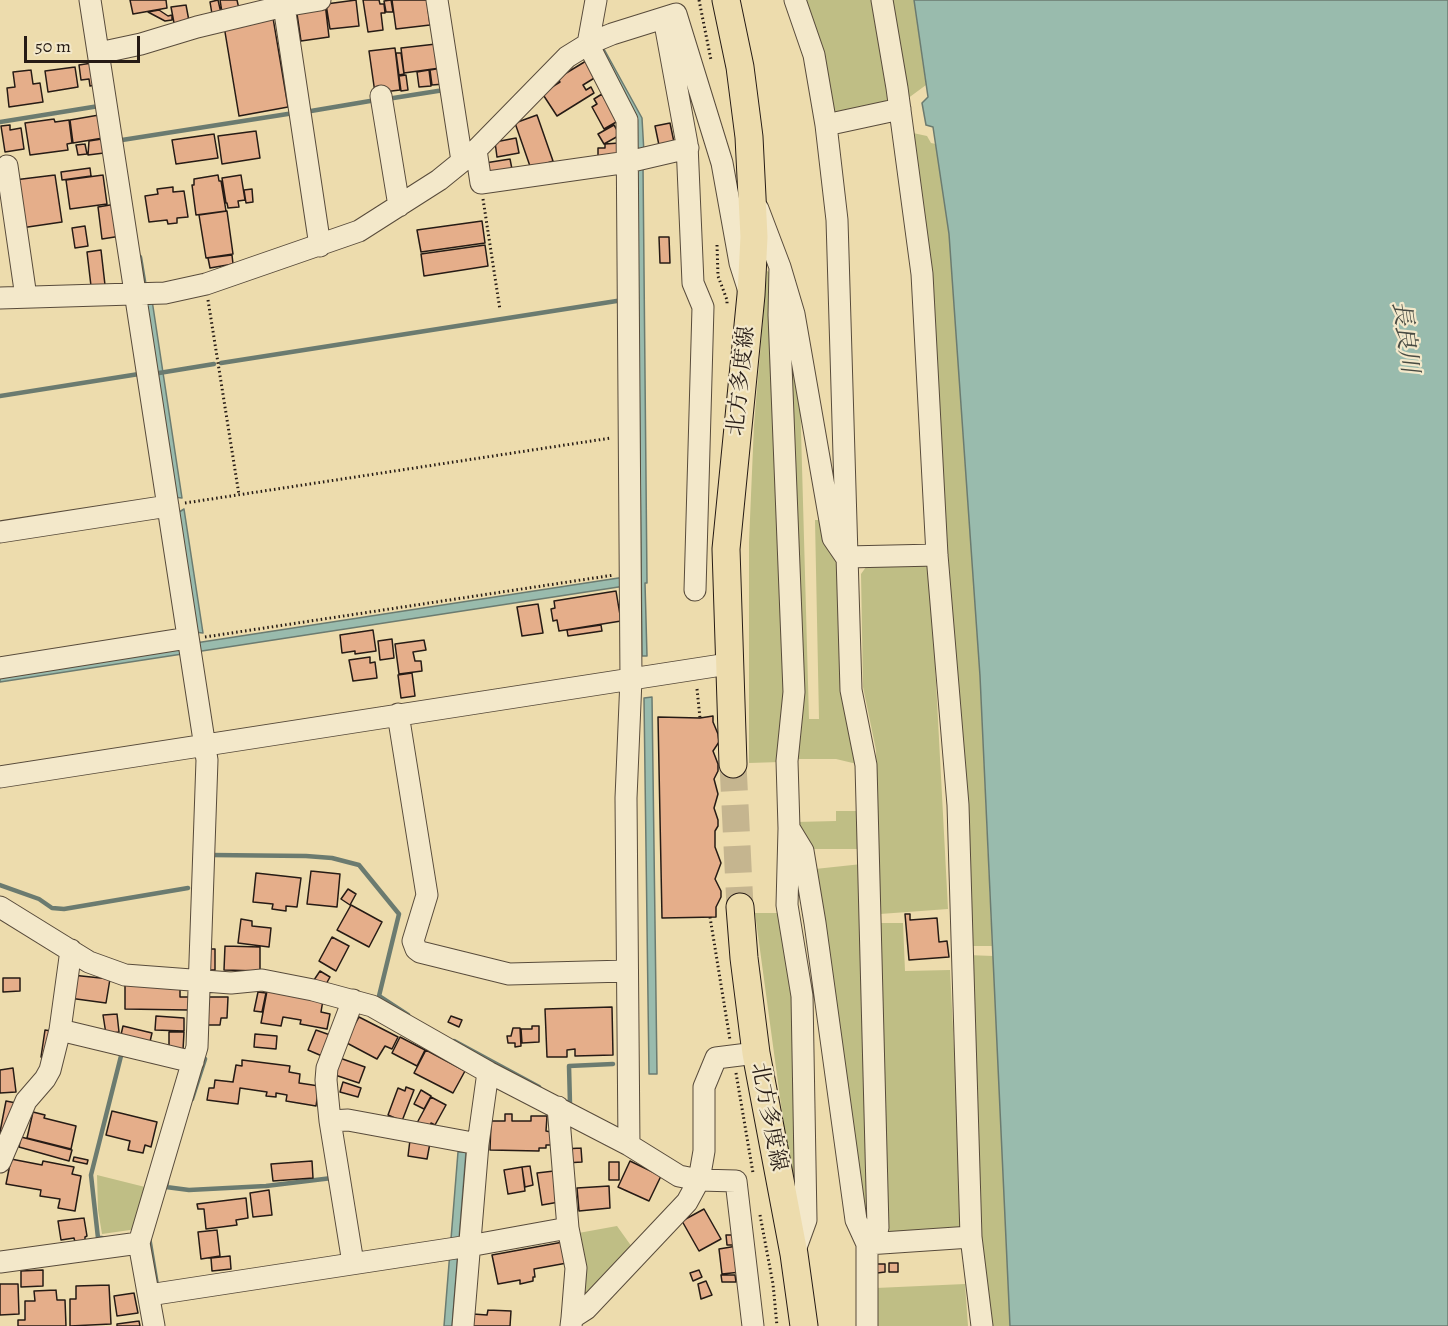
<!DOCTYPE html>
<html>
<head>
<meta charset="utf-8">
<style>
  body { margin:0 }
  #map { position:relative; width:1448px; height:1326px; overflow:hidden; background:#eddcad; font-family:Alegreya,serif }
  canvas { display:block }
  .scale { position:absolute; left:24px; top:36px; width:116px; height:27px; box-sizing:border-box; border:3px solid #261b15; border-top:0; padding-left:8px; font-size:18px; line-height:21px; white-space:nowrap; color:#261b15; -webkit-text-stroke:4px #f3e8ca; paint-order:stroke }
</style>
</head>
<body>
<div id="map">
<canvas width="1448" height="1326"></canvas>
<div class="scale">50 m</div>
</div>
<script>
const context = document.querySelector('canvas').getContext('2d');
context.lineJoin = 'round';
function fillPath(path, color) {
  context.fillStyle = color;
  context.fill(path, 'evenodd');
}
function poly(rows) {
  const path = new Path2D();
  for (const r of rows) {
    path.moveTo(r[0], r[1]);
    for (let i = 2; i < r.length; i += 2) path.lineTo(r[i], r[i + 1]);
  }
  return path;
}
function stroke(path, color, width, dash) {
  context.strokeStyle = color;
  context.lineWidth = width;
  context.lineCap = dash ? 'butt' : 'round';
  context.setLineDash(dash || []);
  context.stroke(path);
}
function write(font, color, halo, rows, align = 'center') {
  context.font = font + ' Alegreya,"Noto Serif JP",serif';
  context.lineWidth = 4.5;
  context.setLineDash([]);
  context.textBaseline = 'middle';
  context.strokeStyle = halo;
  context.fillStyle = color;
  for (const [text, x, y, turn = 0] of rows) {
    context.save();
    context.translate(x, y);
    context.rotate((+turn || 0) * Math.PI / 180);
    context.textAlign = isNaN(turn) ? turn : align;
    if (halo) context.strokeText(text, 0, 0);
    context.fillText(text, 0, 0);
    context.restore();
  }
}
const green = poly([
  [802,0,871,0,888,102,837,114,832,109],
  [890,0,914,0,926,85,907,99],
  [913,133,927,136,931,143,936,144,949,234,980,676,992,946,967,946,950,579,927,276],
  [767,271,773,274,786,689,780,762,749,763,749,542,754,425],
  [788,351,793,351,800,394,809,719,819,719,815,520,824,520,839,562,857,764,836,759,794,759],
  [921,564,930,569,948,909,880,914,876,750,863,687,861,574,866,567],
  [836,811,859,811,860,849,811,849,796,822,836,821],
  [862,864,868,1219,864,1221,815,869],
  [755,913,781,913,793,993,798,1192,793,1193],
  [879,923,903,923,905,971,950,970,963,1226,957,1232,891,1232,887,1228],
  [967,955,993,956,1010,1326,989,1326,983,1291],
  [97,1175,149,1188,137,1229,102,1234,98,1210],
  [617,1226,632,1247,586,1305,573,1234],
  [965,1284,968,1326,878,1326,876,1288]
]);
const water = poly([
  [914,0,1448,0,1448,1326,1010,1326,980,676,949,234,933,127,926,125,922,103,928,97,914,0],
  [604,49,642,118,644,153,637,153,599,52,604,49],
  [643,165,647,583,645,583,647,656,642,656,637,168,643,165],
  [152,300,182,498,173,497,144,304,152,300],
  [184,509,203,633,194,632,176,514,184,509],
  [625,577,625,586,0,682,0,673,625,577],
  [652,697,657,1074,649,1074,644,698,652,697],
  [458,1152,466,1152,452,1326,444,1326,458,1152]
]);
const stream = poly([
  [387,99,444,90],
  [305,112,376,100],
  [0,122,99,106],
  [122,140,294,113],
  [140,257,145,287],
  [221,363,623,300],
  [159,373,214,364],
  [0,396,139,374],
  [211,855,306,856,332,858,359,865,399,914,379,996,408,1015],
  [0,885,39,899,52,908,64,909,188,888],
  [454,1041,539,1087],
  [192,1099,205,1059],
  [568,1102,570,1104,569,1066,613,1064],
  [167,1182,166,1187,189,1190,266,1186,332,1178],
  [149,1237,157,1285],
  [102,1238,98,1238,91,1175,122,1052]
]);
const building = poly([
  [130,0,166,0,167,8,133,14,130,0],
  [218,0,221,13,212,14,210,2,218,0],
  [220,0,237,0,239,9,222,12,220,0],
  [356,0,359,26,330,29,326,4,356,0],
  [363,0,379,0,380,4,384,4,385,13,381,13,383,30,368,32,363,0],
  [391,0,393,12,386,12,384,1,391,0],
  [392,0,427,0,430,25,396,29,392,0],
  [325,3,329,37,301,41,296,7,325,3],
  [186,5,189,21,174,23,171,7,186,5],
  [159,10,168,16,172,15,172,20,165,21,148,12,159,10],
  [273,18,288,107,239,116,224,26,273,18],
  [436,44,440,68,404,73,401,48,436,44],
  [395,48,400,90,375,93,369,51,395,48],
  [396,53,401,53,404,74,399,75,396,53],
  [586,61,596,77,583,85,586,90,591,87,594,93,557,116,542,93,560,82,558,78,586,61],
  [92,63,95,85,90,86,89,79,81,80,79,65,92,63],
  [75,67,78,87,48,92,45,71,75,67],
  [442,68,444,84,432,85,430,70,442,68],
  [31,70,33,84,40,83,43,102,9,107,7,88,15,87,13,72,31,70],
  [429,70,431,86,419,87,417,72,429,70],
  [406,75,408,90,401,91,399,76,406,75],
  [602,94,618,121,604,129,592,107,597,104,594,99,602,94],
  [99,115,103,138,73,143,70,120,99,115],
  [537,115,553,161,531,169,515,123,537,115],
  [54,119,55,122,69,120,72,143,67,144,68,150,30,155,25,123,54,119],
  [670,123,675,147,660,150,655,126,670,123],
  [10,125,10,130,21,128,24,149,5,152,1,126,10,125],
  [614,125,620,135,604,144,598,134,614,125],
  [256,131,260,158,222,164,218,136,256,131],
  [214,134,218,158,176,164,172,140,214,134],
  [516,138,519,153,497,157,495,142,516,138],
  [102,139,104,153,88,155,89,141,102,139],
  [619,143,619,159,598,158,598,148,605,148,605,144,619,143],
  [85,144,87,154,78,155,76,145,85,144],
  [510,159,513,174,488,178,485,163,510,159],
  [90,168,91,176,62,180,61,172,90,168],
  [55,175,62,222,21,228,14,180,55,175],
  [103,175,107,204,70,209,66,180,103,175],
  [218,175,219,181,221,181,226,211,196,215,192,185,194,185,194,179,218,175],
  [241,175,245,200,238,201,239,207,228,208,227,203,226,203,222,178,241,175],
  [173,187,173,192,184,191,188,217,177,218,177,223,168,224,167,220,149,222,145,196,158,194,157,189,173,187],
  [252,189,253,202,246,203,244,190,252,189],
  [116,204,121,236,102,239,98,207,116,204],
  [227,211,233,254,206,258,199,215,227,211],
  [482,221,485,243,421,252,417,230,482,221],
  [85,226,88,246,75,248,72,228,85,226],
  [659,237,669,237,670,263,660,263,659,237],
  [485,245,488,266,424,276,421,254,485,245],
  [101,250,105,285,91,286,87,252,101,250],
  [232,255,233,264,210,268,208,258,232,255],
  [616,591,621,621,559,631,557,620,553,621,551,609,555,608,554,601,616,591],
  [538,604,543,633,522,636,517,607,538,604],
  [601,625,602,631,568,636,567,630,601,625],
  [373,630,376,651,355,654,355,651,342,653,340,635,373,630],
  [392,639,394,658,380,660,378,641,392,639],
  [424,640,426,650,413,652,415,661,421,661,422,671,399,674,395,644,424,640],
  [370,657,370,663,375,662,377,678,353,681,349,660,370,657],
  [412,673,415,696,401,698,398,675,412,673],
  [713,716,713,722,718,734,719,742,713,751,718,764,718,771,714,779,718,794,714,808,718,820,718,826,715,831,715,847,721,863,715,879,721,891,721,897,716,907,716,917,662,918,658,717,700,718,713,716],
  [311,871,340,874,337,907,307,904,311,871],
  [256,873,301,878,297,907,286,906,286,911,272,909,273,904,253,902,256,873],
  [348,889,356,894,350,905,341,899,348,889],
  [351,905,382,922,369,947,337,930,351,905],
  [905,914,910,914,910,920,937,918,939,942,947,941,949,957,909,960,905,914],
  [241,919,252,921,252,926,271,928,269,947,238,943,241,919],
  [332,937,349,946,336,971,319,961,332,937],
  [225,946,260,947,260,971,224,970,225,946],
  [202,949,215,949,215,970,202,970,202,949],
  [320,971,330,977,325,986,314,980,320,971],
  [72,975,110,979,106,1003,69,998,72,975],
  [3,978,20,978,20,991,3,992,3,978],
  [125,985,180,987,180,997,189,997,188,1010,125,1009,125,985],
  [267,991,323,1000,321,1012,330,1014,327,1029,300,1024,301,1020,283,1017,281,1026,261,1023,267,991],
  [258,992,266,993,262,1012,254,1011,258,992],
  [209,997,228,997,227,1018,221,1018,220,1025,207,1025,209,997],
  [612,1007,613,1055,575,1056,575,1049,567,1050,567,1057,547,1057,545,1009,612,1007],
  [117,1014,119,1032,106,1034,103,1015,117,1014],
  [156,1016,184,1018,184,1031,155,1030,156,1016],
  [451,1016,462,1020,459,1027,448,1022,451,1016],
  [359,1017,398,1037,392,1049,385,1046,377,1059,345,1042,359,1017],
  [123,1026,152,1033,149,1046,120,1039,123,1026],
  [532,1026,539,1026,539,1042,522,1043,521,1029,532,1029,532,1026],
  [513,1028,520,1028,521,1046,515,1047,515,1043,508,1043,507,1036,511,1036,513,1028],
  [45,1030,51,1031,47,1058,41,1057,45,1030],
  [316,1030,330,1035,322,1056,308,1050,316,1030],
  [169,1032,184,1032,183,1050,169,1050,169,1032],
  [255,1034,277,1036,276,1049,254,1047,255,1034],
  [400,1037,425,1050,417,1066,392,1053,400,1037],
  [426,1050,465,1071,453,1093,414,1073,426,1050],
  [337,1057,365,1067,359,1083,332,1074,337,1057],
  [242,1060,290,1066,289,1072,300,1074,299,1083,319,1086,316,1106,286,1101,287,1095,276,1093,276,1097,266,1096,267,1092,240,1088,238,1104,207,1100,209,1088,214,1088,215,1080,233,1082,236,1065,242,1066,242,1060],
  [13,1068,16,1092,0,1093,0,1070,13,1068],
  [343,1082,361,1088,358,1097,340,1092,343,1082],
  [406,1087,414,1090,402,1121,388,1115,398,1088,405,1091,406,1087],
  [421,1090,431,1096,424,1109,414,1104,421,1090],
  [431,1097,446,1105,435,1125,431,1123,428,1129,417,1123,431,1097],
  [6,1101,16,1103,9,1134,0,1132,6,1101],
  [112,1111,157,1122,151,1147,145,1145,143,1153,128,1150,130,1141,106,1135,112,1111],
  [33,1112,45,1115,44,1118,76,1126,71,1149,27,1138,33,1112],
  [505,1114,512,1114,512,1121,531,1121,531,1116,547,1116,546,1131,551,1132,551,1145,546,1145,546,1148,539,1148,539,1151,490,1150,491,1121,505,1121,505,1114],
  [21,1137,72,1150,69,1161,19,1147,21,1137],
  [410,1140,430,1143,427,1159,408,1156,410,1140],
  [581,1148,582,1162,565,1163,564,1149,581,1148],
  [74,1157,88,1160,87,1164,73,1161,74,1157],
  [11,1159,42,1165,43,1161,74,1167,72,1174,81,1176,75,1211,58,1208,60,1199,40,1196,41,1190,6,1184,11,1159],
  [312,1161,313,1178,273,1181,271,1164,312,1161],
  [630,1161,661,1176,649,1201,618,1187,630,1161],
  [609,1162,619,1162,619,1180,609,1180,609,1162],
  [530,1166,533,1185,525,1187,522,1167,530,1166],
  [522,1167,525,1191,508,1194,504,1170,522,1167],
  [554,1171,559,1202,542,1205,537,1173,554,1171],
  [609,1186,610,1208,579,1211,577,1188,609,1186],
  [269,1190,272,1215,253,1217,250,1193,269,1190],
  [246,1198,248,1218,236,1220,237,1225,206,1229,204,1209,198,1209,197,1204,246,1198],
  [704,1209,721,1239,699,1251,682,1221,704,1209],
  [84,1218,87,1236,85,1237,85,1241,75,1242,74,1238,61,1240,58,1221,84,1218],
  [217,1230,220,1256,201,1259,198,1232,217,1230],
  [726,1235,736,1235,736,1245,727,1245,726,1235],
  [563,1242,567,1263,534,1269,535,1277,533,1277,533,1281,520,1284,520,1280,498,1284,492,1255,563,1242],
  [737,1246,741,1272,722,1274,719,1249,737,1246],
  [230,1256,231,1269,212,1271,211,1258,230,1256],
  [889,1263,898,1263,898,1272,889,1272,889,1263],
  [877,1264,885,1264,885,1272,877,1273,877,1264],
  [43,1270,43,1286,21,1287,21,1271,43,1270],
  [699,1270,702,1277,693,1281,690,1273,699,1270],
  [721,1275,735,1275,736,1282,722,1282,721,1275],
  [706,1281,712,1295,701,1299,698,1284,706,1281],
  [0,1284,18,1284,19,1314,0,1315,0,1284],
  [109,1285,111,1324,70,1326,70,1299,76,1299,76,1286,109,1285],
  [56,1290,57,1300,65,1300,66,1326,18,1326,18,1320,25,1320,25,1301,35,1301,34,1291,56,1290],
  [134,1293,138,1313,117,1316,114,1296,134,1293],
  [488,1310,511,1311,510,1326,472,1326,473,1314,487,1315,488,1310],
  [139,1321,140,1326,117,1326,117,1324,139,1321]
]);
const majorTunnel = poly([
  [733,764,740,907]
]);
const path = poly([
  [699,0,711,60],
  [483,199,500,310],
  [717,245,718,276,727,300,727,306],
  [208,300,239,495],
  [185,503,611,438],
  [205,637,614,575],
  [697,689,700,718],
  [710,917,730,1040],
  [736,1073,753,1173],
  [760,1215,773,1284,777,1326]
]);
const minor = poly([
  [90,0,207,760,197,1047,139,1243,154,1326],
  [437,0,462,161],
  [596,0,588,44,627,120,631,679,626,798,629,1145],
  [795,0,814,55,826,125,837,220,851,690,866,765,878,1228,867,1244,867,1326],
  [882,0,897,88,922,274,937,555,958,805,971,1237,982,1326],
  [284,6,320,246],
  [664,18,687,144,693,283,703,307,695,590],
  [99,53,141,44,197,27,284,6,320,0],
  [381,96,399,206],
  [826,125,900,109],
  [476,150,481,183,628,162,688,148],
  [7,166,26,297],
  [758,209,780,267,794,314,833,538,846,557,937,555],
  [780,267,779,315,794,692,787,761,789,828,803,851,815,923,856,1220,867,1244,971,1237],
  [0,298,165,293,206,284,359,231,439,180,476,150,567,57,588,44,612,34,676,14,722,163,740,263,748,288],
  [0,532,168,506],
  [0,668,188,638],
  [398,714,427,895,413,941,416,949,420,952,509,974,627,971],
  [0,777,728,664],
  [789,829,787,905,802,996,806,1220,794,1253],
  [0,907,89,962,125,975,231,983,262,980,313,990,372,1006,488,1072,629,1145,679,1176,699,1180,736,1181,753,1326],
  [353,1000,327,1068,326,1080,330,1121,353,1263],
  [60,1030,193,1062],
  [558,1107,568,1228,576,1268,572,1318],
  [330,1121,348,1120,478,1144],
  [0,1162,26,1101,45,1079,50,1070,60,1030,71,950],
  [0,1262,139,1243],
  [149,1295,469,1246,568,1228],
  [463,1326,478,1144,488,1072],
  [571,1326,572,1318,586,1309,687,1202,699,1180,704,1151,704,1087,716,1058,756,1053]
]);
const major = poly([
  [726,0,740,67,749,137,754,237,751,295,726,549,733,764],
  [740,907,744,958,756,1053,794,1254,804,1326]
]);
const streetNames = [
  ["北方多度線",742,381,-84],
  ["北方多度線",768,1117,79]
];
const waterNames = [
  ["長良川",1404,337,82]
];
fillPath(green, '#bfbe85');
fillPath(water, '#99bbad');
stroke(water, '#6b7b70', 1.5);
stroke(stream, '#6b7b70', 4.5);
fillPath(building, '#e5ae8a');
stroke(building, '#261b15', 1.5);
stroke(majorTunnel, '#c5b58f', 27, [27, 14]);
stroke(minor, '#584b3b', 23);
stroke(major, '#261b15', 29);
stroke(path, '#261b15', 3, [1.5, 3]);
stroke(minor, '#f3e8ca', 21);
stroke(major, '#eddcad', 27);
write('22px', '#261b15', '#f3e8ca', streetNames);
write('italic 24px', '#484b43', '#f3e8ca', waterNames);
</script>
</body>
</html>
